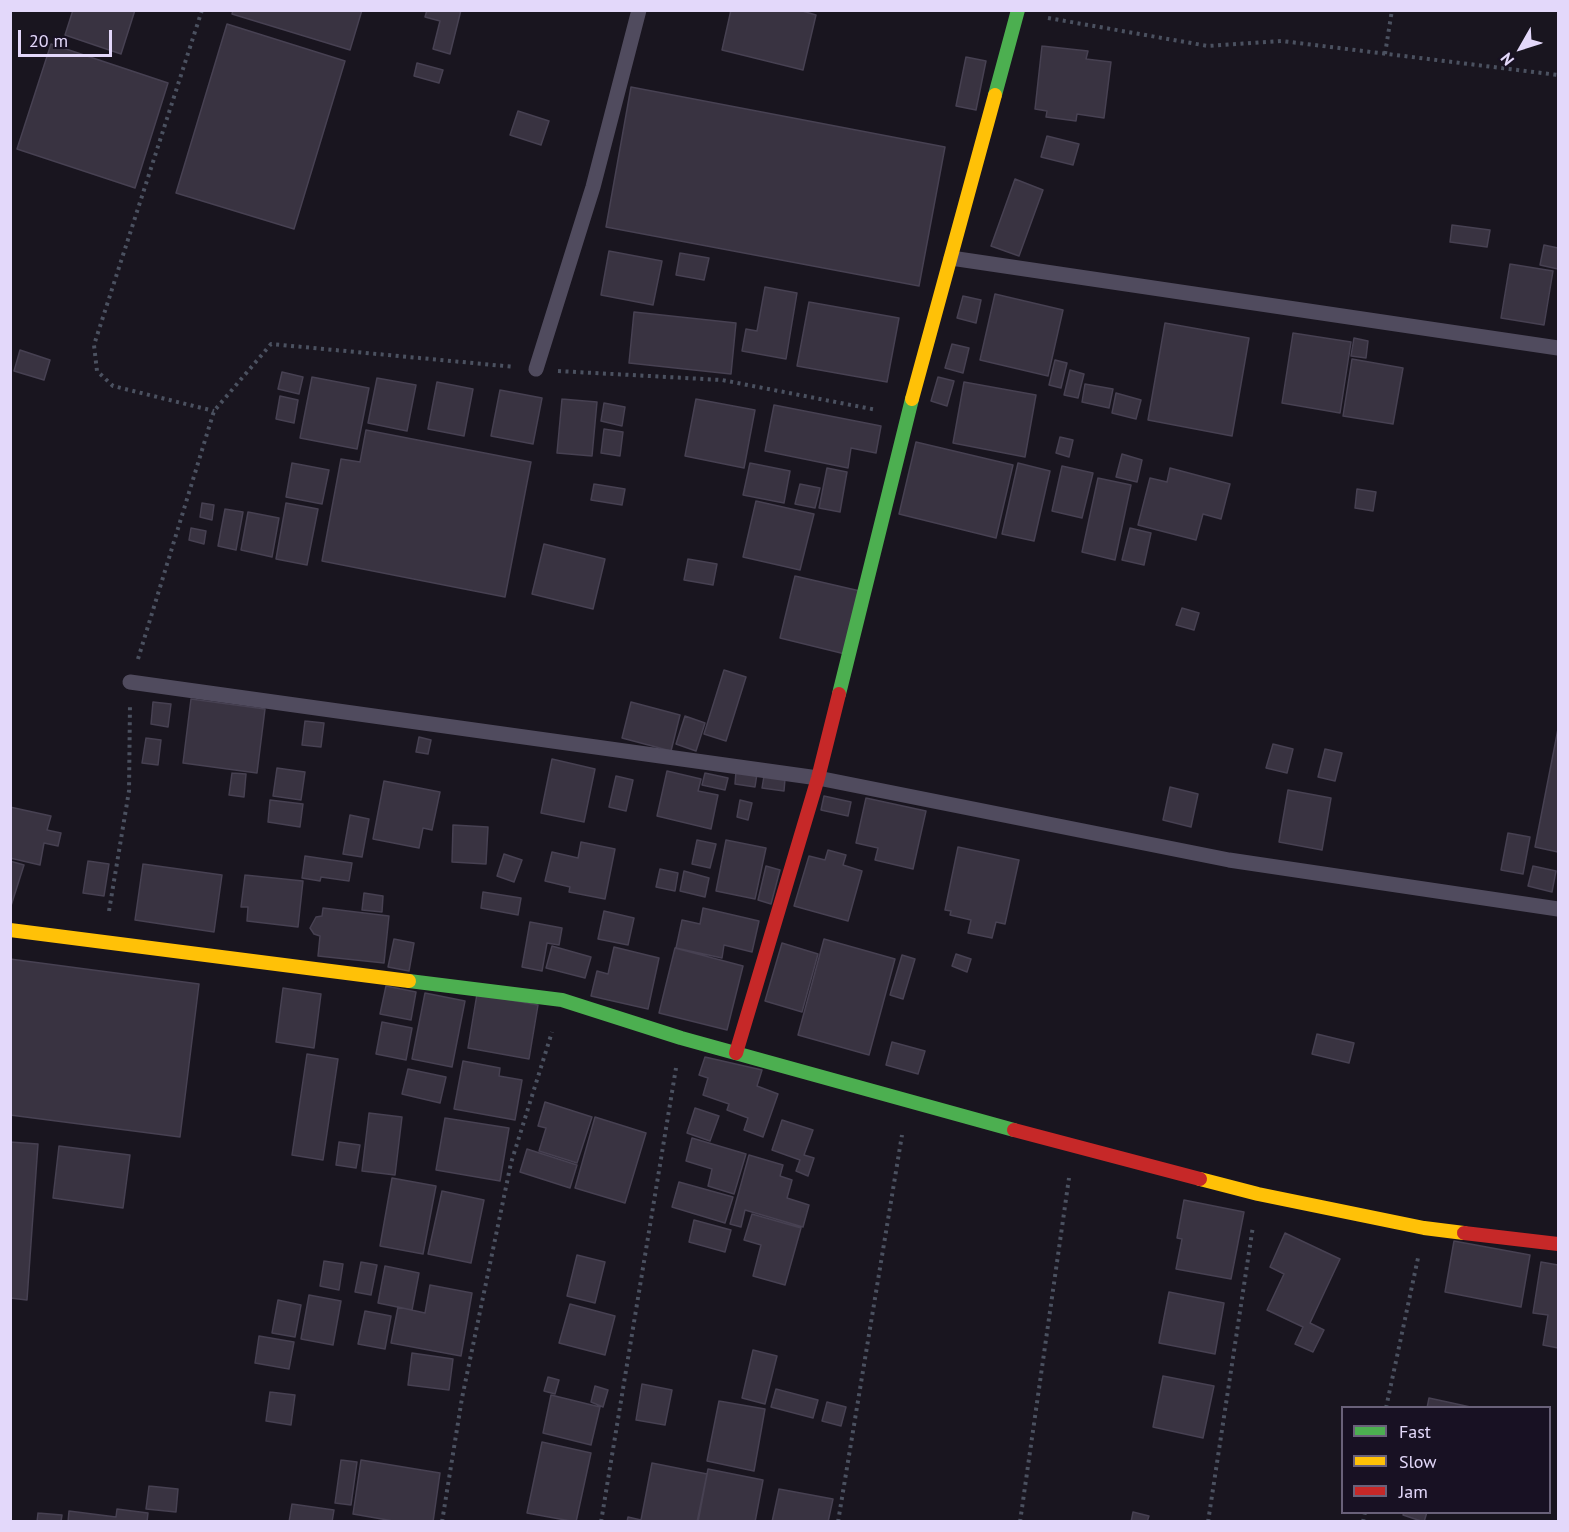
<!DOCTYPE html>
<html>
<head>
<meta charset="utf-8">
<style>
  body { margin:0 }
  #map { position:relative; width:1569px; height:1532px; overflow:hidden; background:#19151f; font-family:"PT Sans",sans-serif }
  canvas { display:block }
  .frame { position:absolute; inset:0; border:12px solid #e3d8fa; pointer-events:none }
  .legend { position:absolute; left:1341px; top:1406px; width:210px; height:108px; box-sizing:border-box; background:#181123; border:2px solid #696179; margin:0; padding:8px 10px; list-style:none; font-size:18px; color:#e3d8fa }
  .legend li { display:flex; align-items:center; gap:12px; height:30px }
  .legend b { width:30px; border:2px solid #696179 }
  .north { position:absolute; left:1491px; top:18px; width:60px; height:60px; -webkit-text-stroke:4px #181123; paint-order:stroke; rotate:231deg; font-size:16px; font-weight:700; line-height:24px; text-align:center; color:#e3d8fa }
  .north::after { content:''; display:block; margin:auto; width:21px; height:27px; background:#e3d8fa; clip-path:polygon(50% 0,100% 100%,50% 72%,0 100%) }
  .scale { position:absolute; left:18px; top:30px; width:94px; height:27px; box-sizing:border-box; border:3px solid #e3d8fa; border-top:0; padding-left:8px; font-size:18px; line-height:21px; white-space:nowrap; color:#e3d8fa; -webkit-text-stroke:4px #181123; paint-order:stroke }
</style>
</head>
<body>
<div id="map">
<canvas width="1569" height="1532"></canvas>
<div class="frame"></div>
<ul class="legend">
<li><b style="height:8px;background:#4caf50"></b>Fast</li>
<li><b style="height:8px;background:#ffc107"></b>Slow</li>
<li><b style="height:8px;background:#c62828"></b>Jam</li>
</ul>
<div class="north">N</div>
<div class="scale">20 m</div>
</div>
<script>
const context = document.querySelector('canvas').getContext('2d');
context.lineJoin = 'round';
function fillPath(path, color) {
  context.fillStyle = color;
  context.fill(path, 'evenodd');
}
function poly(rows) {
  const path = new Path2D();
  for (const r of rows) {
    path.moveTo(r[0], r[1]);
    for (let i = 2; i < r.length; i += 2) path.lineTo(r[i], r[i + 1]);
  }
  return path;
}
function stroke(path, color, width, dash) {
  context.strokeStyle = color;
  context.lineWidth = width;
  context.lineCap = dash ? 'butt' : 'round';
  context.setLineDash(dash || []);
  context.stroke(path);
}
const building = poly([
  [73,10,135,10,121,54,65,35,73,10],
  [233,10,362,10,350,50,232,14,233,10],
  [427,10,461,10,450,54,433,49,440,21,425,17,427,10],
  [731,10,799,10,816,15,803,70,722,50,731,10],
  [227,24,345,61,294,229,176,193,227,24],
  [51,44,168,83,135,188,17,149,51,44],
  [1042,46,1088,51,1086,59,1111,62,1104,118,1077,114,1076,121,1046,117,1047,111,1035,109,1042,46],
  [966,57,986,61,976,110,956,106,966,57],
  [417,63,443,70,439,83,414,76,417,63],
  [631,87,945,147,919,286,606,227,631,87],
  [518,111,549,121,541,145,510,135,518,111],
  [1047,136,1079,144,1073,165,1041,157,1047,136],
  [1015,179,1043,190,1019,256,991,246,1015,179],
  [1452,225,1490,230,1487,247,1450,242,1452,225],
  [1544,245,1558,248,1558,269,1540,265,1544,245],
  [609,251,662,261,653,305,601,295,609,251],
  [680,253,709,258,704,280,676,275,680,253],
  [1510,264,1553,271,1544,325,1501,318,1510,264],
  [765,287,797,293,786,359,742,351,746,329,757,331,765,287],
  [995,294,1063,310,1048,376,980,360,995,294],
  [963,296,981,300,976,323,957,318,963,296],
  [809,302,899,318,887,382,797,366,809,302],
  [634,312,736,323,731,374,629,363,634,312],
  [1165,323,1249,338,1232,436,1148,420,1165,323],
  [1293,333,1351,342,1340,413,1282,403,1293,333],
  [1354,338,1368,341,1366,358,1351,356,1354,338],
  [952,344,969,348,963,373,945,368,952,344],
  [20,350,50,360,44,380,14,371,20,350],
  [1352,359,1403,368,1393,424,1343,416,1352,359],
  [1055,360,1067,363,1061,388,1049,385,1055,360],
  [1070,370,1084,374,1078,398,1064,395,1070,370],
  [282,372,303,377,299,394,278,389,282,372],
  [312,377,369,388,357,449,300,438,312,377],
  [938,377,954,381,947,406,931,401,938,377],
  [377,378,416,385,407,431,368,423,377,378],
  [437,382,473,389,464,436,428,429,437,382],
  [964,382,1036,395,1025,457,953,443,964,382],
  [1085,384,1113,389,1109,408,1082,402,1085,384],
  [500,390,542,398,533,444,491,436,500,390],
  [1116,393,1141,400,1136,419,1112,413,1116,393],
  [280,396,298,400,294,423,276,419,280,396],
  [562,399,597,402,592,456,557,453,562,399],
  [696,399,755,410,744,468,685,456,696,399],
  [604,403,625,407,622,426,601,421,604,403],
  [774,405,881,426,876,453,851,448,848,468,765,451,774,405],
  [604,429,623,432,620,456,601,453,604,429],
  [366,430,531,462,505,597,322,561,341,459,360,462,366,430],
  [1060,437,1073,440,1069,457,1056,453,1060,437],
  [916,442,1013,465,996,538,899,514,916,442],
  [1122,454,1142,460,1137,482,1116,477,1122,454],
  [292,463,329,470,322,504,286,497,292,463],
  [750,463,790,471,784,503,743,495,750,463],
  [1018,463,1050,471,1034,541,1002,534,1018,463],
  [1062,466,1093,473,1082,518,1052,511,1062,466],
  [827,468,847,472,840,512,819,508,827,468],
  [1170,468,1230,484,1221,519,1203,514,1196,540,1138,525,1150,478,1167,482,1170,468],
  [1098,478,1131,485,1115,560,1082,552,1098,478],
  [594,484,625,489,622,505,591,500,594,484],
  [800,484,820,488,815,508,795,504,800,484],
  [1357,489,1376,492,1373,511,1355,508,1357,489],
  [756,501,814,514,800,570,743,557,756,501],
  [202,503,214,505,212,520,200,517,202,503],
  [286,503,318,509,307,565,276,559,286,503],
  [225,509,243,512,236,550,218,546,225,509],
  [248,512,279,518,272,557,241,550,248,512],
  [191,528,206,531,204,544,189,540,191,528],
  [1130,528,1151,533,1144,565,1122,560,1130,528],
  [544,544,605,559,593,609,532,594,544,544],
  [688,559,717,564,713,585,684,580,688,559],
  [795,576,860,591,845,654,780,638,795,576],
  [1182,608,1199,613,1194,630,1176,625,1182,608],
  [724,670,746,677,726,741,704,734,724,670],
  [191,699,265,709,257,773,183,763,191,699],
  [153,702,171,704,168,727,151,724,153,702],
  [631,702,680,715,671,751,622,738,631,702],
  [685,716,705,723,696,751,676,744,685,716],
  [305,721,324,723,321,747,302,745,305,721],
  [1558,729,1558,852,1535,847,1558,729],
  [419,737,431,740,428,754,416,752,419,737],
  [146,738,161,740,158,765,142,763,146,738],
  [1273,744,1293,749,1287,773,1266,768,1273,744],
  [1325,749,1342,753,1335,781,1318,777,1325,749],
  [552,759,595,769,584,822,541,813,552,759],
  [277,768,305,772,301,800,273,796,277,768],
  [667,771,701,779,698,791,718,795,711,829,657,816,667,771],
  [736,771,757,774,755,787,735,784,736,771],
  [232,773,246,774,244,797,229,795,232,773],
  [705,773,728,778,725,790,702,785,705,773],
  [616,776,633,780,626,811,609,807,616,776],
  [764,776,785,779,784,791,762,788,764,776],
  [384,781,440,792,432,830,423,828,419,848,373,839,384,781],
  [1170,787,1198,794,1191,827,1163,820,1170,787],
  [1288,790,1331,798,1322,850,1279,842,1288,790],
  [824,796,851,802,848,816,821,810,824,796],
  [866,798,926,811,913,869,875,860,878,848,856,843,866,798],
  [270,800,303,804,300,827,268,822,270,800],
  [740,800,752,803,748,820,737,817,740,800],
  [10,807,51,816,47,830,61,833,58,846,44,843,40,865,10,858,10,807],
  [350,815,369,819,362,857,343,854,350,815],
  [453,825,488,827,486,864,452,862,453,825],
  [1508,833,1530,837,1523,874,1501,870,1508,833],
  [697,840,716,844,710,868,692,864,697,840],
  [726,840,766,848,755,899,716,891,726,840],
  [581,842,615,849,605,899,569,892,570,887,545,881,552,852,578,858,581,842],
  [958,847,1019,860,1005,924,996,922,992,938,968,933,971,920,950,915,951,911,945,910,958,847],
  [828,850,846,855,843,865,862,871,848,921,794,906,809,856,825,860,828,850],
  [504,854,522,860,514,882,497,876,504,854],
  [305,856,352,863,349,881,321,877,320,881,302,878,305,856],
  [10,861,24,865,10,909,10,861],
  [88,861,109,864,104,896,83,893,88,861],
  [143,864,222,875,214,932,135,920,143,864],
  [766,866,780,870,771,904,758,900,766,866],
  [1533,866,1556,871,1552,892,1528,886,1533,866],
  [660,869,678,873,675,891,656,887,660,869],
  [684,871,709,878,705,897,680,891,684,871],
  [245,875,303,881,298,927,247,921,248,907,241,907,245,875],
  [483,892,521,898,518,915,481,908,483,892],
  [364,893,383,896,382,912,362,910,364,893],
  [323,908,389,916,384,963,318,956,320,936,314,934,310,928,316,917,322,916,323,908],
  [703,908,759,921,752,952,724,945,722,958,676,948,682,920,700,924,703,908],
  [604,911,634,918,628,945,598,939,604,911],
  [530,922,562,928,559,945,547,943,542,971,522,967,530,922],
  [394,939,414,943,409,971,388,967,394,939],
  [824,939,895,959,869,1055,798,1035,824,939],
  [782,943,818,954,802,1012,765,1001,782,943],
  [552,946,591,957,585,978,546,968,552,946],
  [614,947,659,958,648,1009,591,996,597,971,608,974,614,947],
  [675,948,743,966,727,1030,659,1013,675,948],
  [956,954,971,959,967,972,952,966,956,954],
  [902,955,915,959,903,999,890,995,902,955],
  [10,959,199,984,180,1137,10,1115,10,959],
  [386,986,416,992,411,1020,380,1014,386,986],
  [283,988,321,994,314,1048,276,1042,283,988],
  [425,993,465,1001,452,1067,412,1059,425,993],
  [477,994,538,1005,529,1059,468,1048,477,994],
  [382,1022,412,1028,406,1060,376,1054,382,1022],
  [1317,1034,1354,1043,1349,1063,1312,1054,1317,1034],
  [892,1042,925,1051,918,1074,886,1065,892,1042],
  [307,1054,338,1059,323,1160,292,1155,307,1054],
  [705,1057,762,1070,757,1086,778,1094,763,1137,744,1130,748,1118,727,1110,729,1104,703,1095,708,1078,699,1075,705,1057],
  [463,1061,500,1068,499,1076,522,1080,515,1120,454,1109,463,1061],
  [408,1069,446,1077,440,1103,402,1094,408,1069],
  [545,1102,592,1117,577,1163,539,1151,546,1128,538,1126,545,1102],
  [695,1108,719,1116,710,1141,687,1133,695,1108],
  [369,1113,402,1117,395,1175,362,1171,369,1113],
  [595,1117,646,1133,625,1203,575,1188,595,1117],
  [445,1118,509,1128,500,1181,436,1170,445,1118],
  [782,1120,813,1130,804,1155,814,1158,808,1176,796,1171,800,1160,772,1150,782,1120],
  [692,1138,746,1154,734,1194,708,1186,712,1169,686,1161,692,1138],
  [10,1142,38,1144,27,1300,10,1298,10,1142],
  [339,1142,360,1145,356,1168,336,1165,339,1142],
  [59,1146,130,1155,123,1208,53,1198,59,1146],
  [527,1149,577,1165,570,1188,520,1172,527,1149],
  [749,1155,783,1165,780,1176,792,1180,787,1198,809,1205,803,1227,745,1210,741,1227,730,1224,749,1155],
  [392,1178,436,1186,423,1254,380,1246,392,1178],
  [679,1182,733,1197,725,1223,672,1207,679,1182],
  [442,1191,484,1200,471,1263,428,1254,442,1191],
  [1184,1200,1244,1212,1231,1279,1176,1269,1182,1239,1177,1238,1184,1200],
  [752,1214,801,1228,785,1285,753,1276,761,1245,744,1240,752,1214],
  [694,1220,731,1230,725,1252,689,1242,694,1220],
  [1285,1233,1340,1259,1310,1323,1324,1330,1313,1352,1295,1344,1303,1327,1267,1310,1284,1274,1270,1267,1285,1233],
  [1454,1241,1530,1255,1521,1307,1445,1292,1454,1241],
  [577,1255,605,1262,595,1303,567,1296,577,1255],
  [324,1261,343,1264,339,1290,320,1286,324,1261],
  [361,1262,377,1265,371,1295,355,1292,361,1262],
  [1541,1262,1558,1265,1558,1348,1543,1345,1548,1315,1533,1313,1541,1262],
  [385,1266,419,1273,412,1310,378,1303,385,1266],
  [430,1285,472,1293,461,1356,391,1343,398,1307,425,1313,430,1285],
  [1169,1292,1224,1303,1215,1354,1159,1343,1169,1292],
  [309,1295,341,1301,333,1345,301,1339,309,1295],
  [278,1300,301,1305,295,1337,272,1333,278,1300],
  [570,1304,615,1316,605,1355,559,1343,570,1304],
  [365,1311,391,1316,385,1349,358,1344,365,1311],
  [259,1336,294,1342,289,1369,255,1363,259,1336],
  [753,1350,777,1356,765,1404,742,1398,753,1350],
  [412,1353,453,1359,449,1390,408,1385,412,1353],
  [1163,1376,1214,1386,1203,1438,1153,1427,1163,1376],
  [548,1377,559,1380,555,1394,544,1391,548,1377],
  [642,1384,672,1390,665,1425,636,1420,642,1384],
  [595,1386,608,1390,603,1407,591,1402,595,1386],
  [776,1389,818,1400,813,1418,771,1407,776,1389],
  [270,1392,295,1395,291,1425,266,1421,270,1392],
  [551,1395,600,1407,591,1445,543,1433,551,1395],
  [1429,1398,1475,1408,1427,1408,1429,1398],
  [719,1401,765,1409,754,1471,707,1461,719,1401],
  [827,1402,846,1407,841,1426,822,1421,827,1402],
  [542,1442,591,1453,576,1522,527,1513,542,1442],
  [341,1460,357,1462,351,1505,335,1503,341,1460],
  [361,1460,440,1473,433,1522,399,1522,353,1514,361,1460],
  [652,1463,707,1474,697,1522,627,1522,628,1517,641,1520,652,1463],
  [708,1469,763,1480,755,1522,698,1522,708,1469],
  [149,1486,178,1489,176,1512,146,1509,149,1486],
  [779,1489,833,1499,828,1522,772,1522,779,1489],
  [292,1504,334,1510,332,1522,289,1522,292,1504],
  [117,1509,148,1513,147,1522,68,1522,69,1511,116,1517,117,1509],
  [1133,1512,1149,1516,1147,1522,1131,1522,1133,1512],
  [1404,1512,1427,1512,1424,1522,1403,1515,1404,1512],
  [38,1513,62,1515,61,1522,37,1522,38,1513]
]);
const path = poly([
  [202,10,94,345,97,371,113,386,214,411],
  [1048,18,1208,46,1282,41,1558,75],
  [1385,54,1392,10],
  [558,371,722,380,877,410],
  [138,659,214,411,271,344,515,367],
  [109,911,129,791,130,704],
  [1386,1408,1418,1258],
  [442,1522,462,1398,511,1163,552,1032],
  [601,1522,676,1068],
  [838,1522,902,1135],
  [1020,1522,1069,1178],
  [1208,1522,1253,1226],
  [1363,1522,1365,1512]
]);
const lane = poly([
  [951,258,1558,348],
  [536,369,593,187,639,10],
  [130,682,818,778,1229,860,1558,909]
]);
const fast = poly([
  [995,95,1018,10],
  [839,694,912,399],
  [409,981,562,1000,681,1038,1014,1130]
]);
const slow = poly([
  [912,399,995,95],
  [10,930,409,981],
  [1200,1179,1258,1194,1424,1228,1464,1233]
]);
const jam = poly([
  [736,1053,818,778,839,694],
  [1014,1130,1200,1179],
  [1464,1233,1558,1244]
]);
fillPath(building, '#393341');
stroke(building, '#474152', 1.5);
stroke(path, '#4b5160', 4, [3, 4.5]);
stroke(lane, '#504b5e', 15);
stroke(fast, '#4caf50', 14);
stroke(slow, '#ffc107', 14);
stroke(jam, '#c62828', 14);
</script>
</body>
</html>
